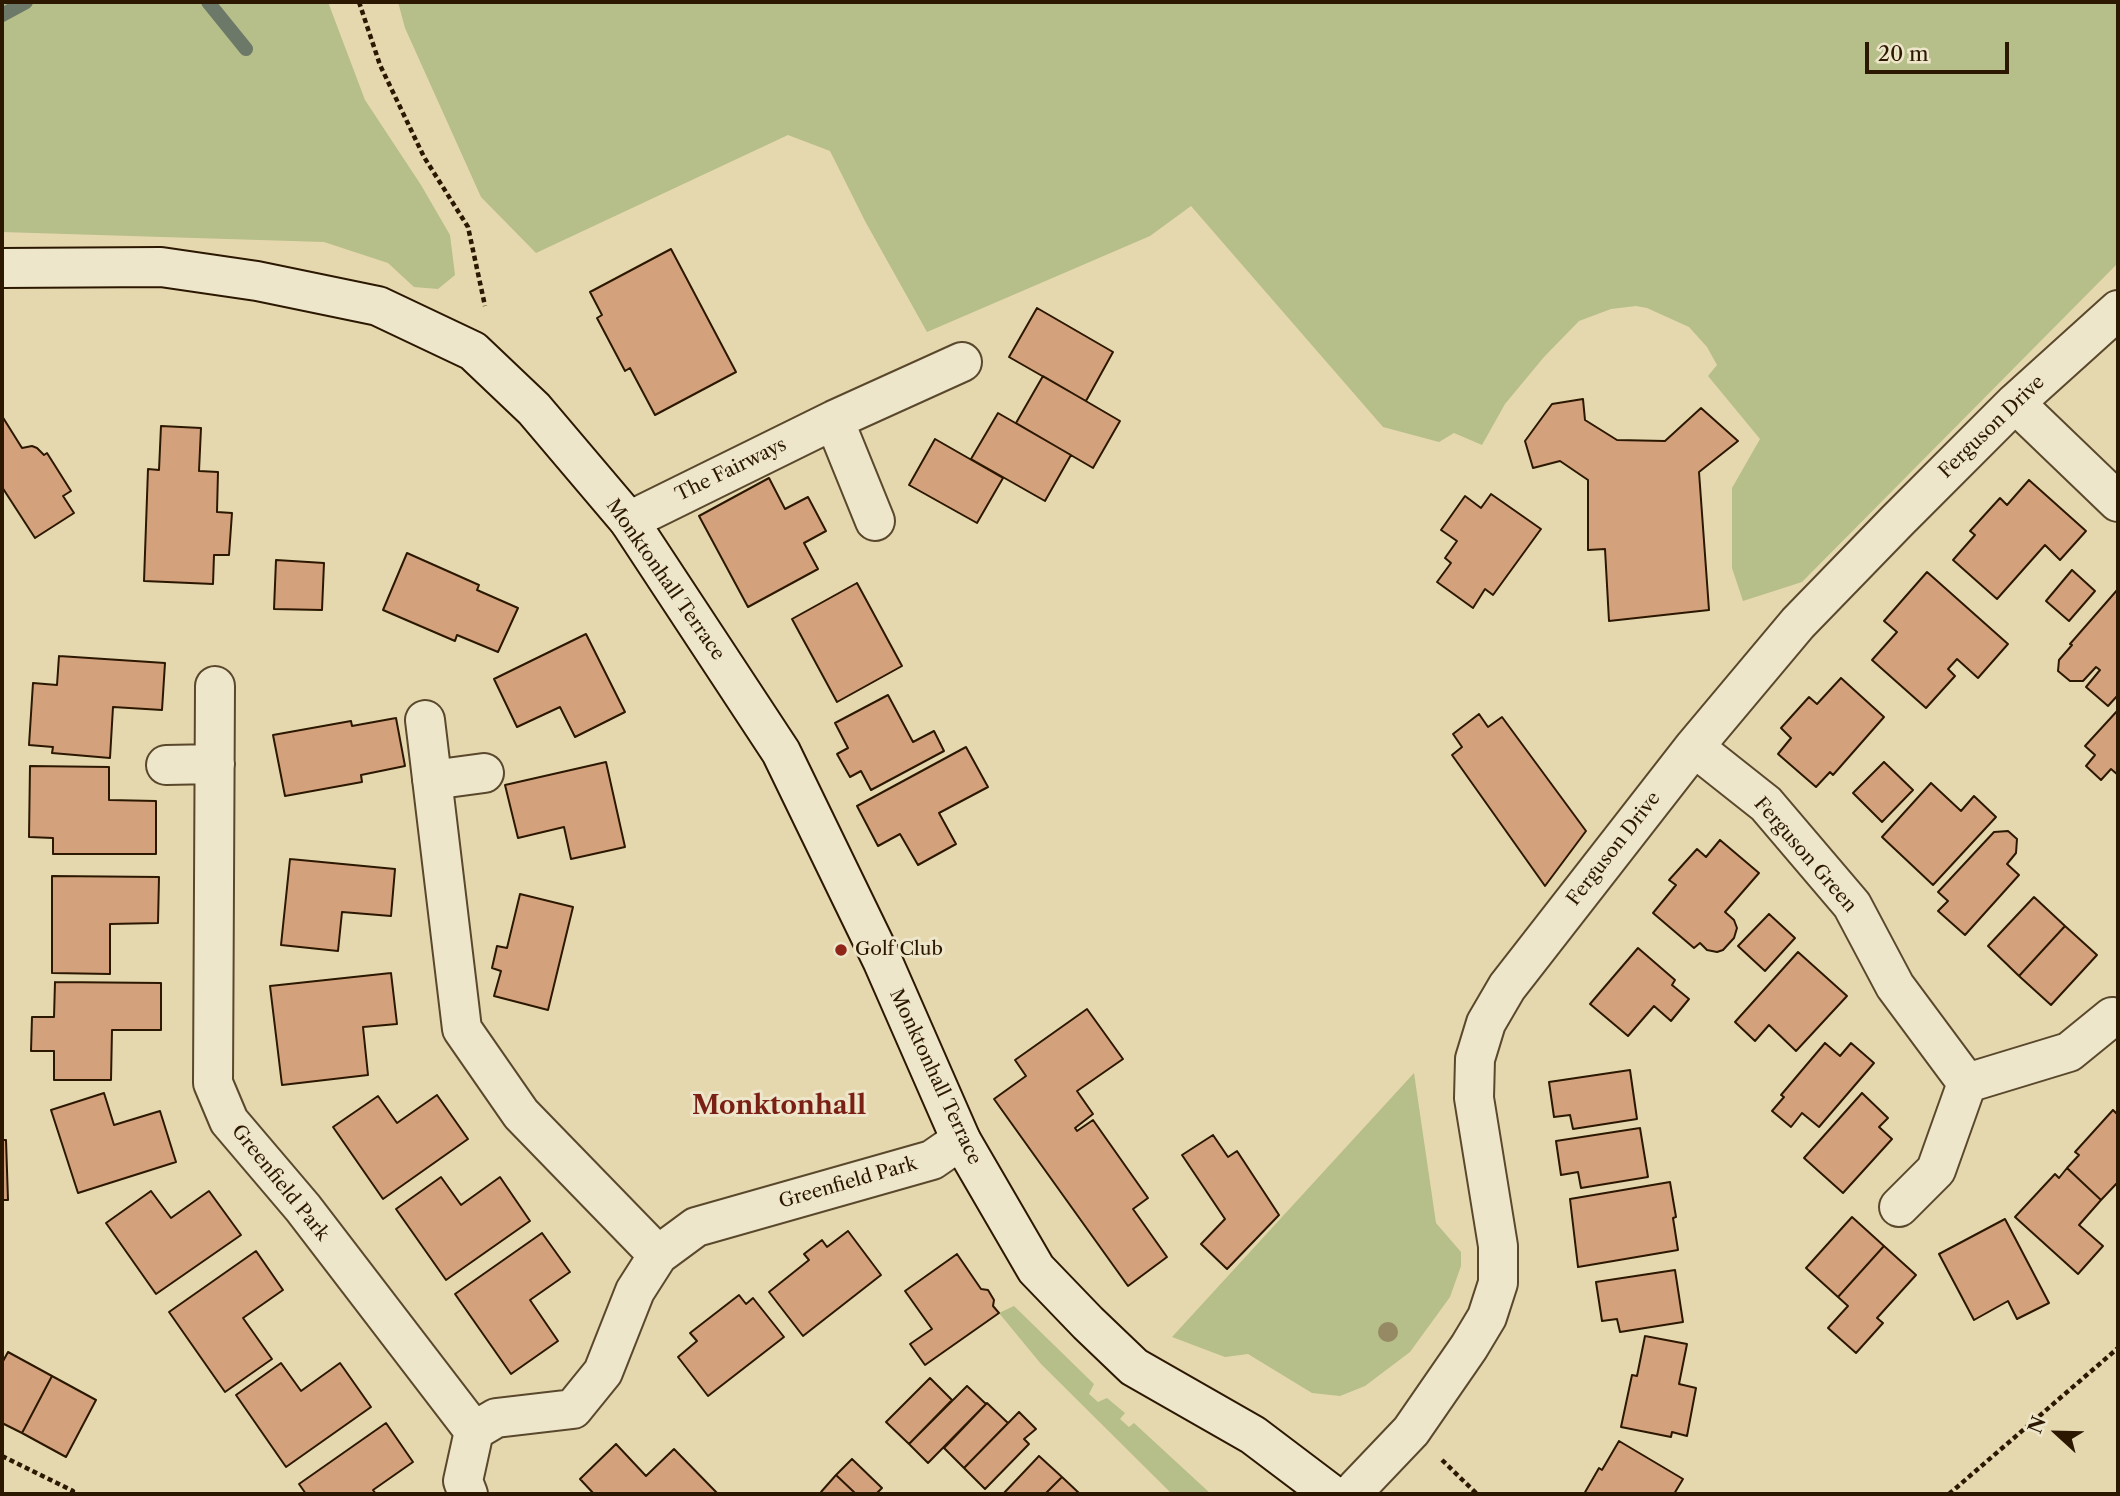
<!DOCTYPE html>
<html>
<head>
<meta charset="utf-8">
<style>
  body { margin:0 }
  #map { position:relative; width:2120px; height:1496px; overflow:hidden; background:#e5d8ae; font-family:"Libre Caslon Text",serif }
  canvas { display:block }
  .frame { position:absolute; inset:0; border:4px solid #2c1801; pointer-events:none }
  .north { position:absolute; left:2022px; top:1398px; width:70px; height:70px; -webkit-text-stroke:5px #eee6ca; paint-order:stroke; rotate:292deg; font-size:19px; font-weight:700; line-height:28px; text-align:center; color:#2c1801 }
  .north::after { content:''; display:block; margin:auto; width:24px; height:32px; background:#2c1801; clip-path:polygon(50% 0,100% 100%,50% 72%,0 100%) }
  .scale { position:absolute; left:1865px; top:42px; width:144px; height:32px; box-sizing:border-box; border:4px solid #2c1801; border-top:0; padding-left:9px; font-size:21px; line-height:24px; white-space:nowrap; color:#2c1801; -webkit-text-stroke:5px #eee6ca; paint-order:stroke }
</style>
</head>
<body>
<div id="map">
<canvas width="2120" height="1496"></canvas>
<div class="frame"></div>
<div class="north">N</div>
<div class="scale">20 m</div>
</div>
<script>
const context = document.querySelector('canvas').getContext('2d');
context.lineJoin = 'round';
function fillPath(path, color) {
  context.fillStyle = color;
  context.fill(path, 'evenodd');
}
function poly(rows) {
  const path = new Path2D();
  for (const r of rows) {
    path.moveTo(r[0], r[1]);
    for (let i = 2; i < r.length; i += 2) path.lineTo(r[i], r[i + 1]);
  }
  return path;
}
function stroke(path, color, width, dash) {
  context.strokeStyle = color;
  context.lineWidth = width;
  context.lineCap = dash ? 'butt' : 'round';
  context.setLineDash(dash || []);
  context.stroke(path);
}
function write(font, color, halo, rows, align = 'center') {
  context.font = font + ' "Libre Caslon Text",serif';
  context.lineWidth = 6;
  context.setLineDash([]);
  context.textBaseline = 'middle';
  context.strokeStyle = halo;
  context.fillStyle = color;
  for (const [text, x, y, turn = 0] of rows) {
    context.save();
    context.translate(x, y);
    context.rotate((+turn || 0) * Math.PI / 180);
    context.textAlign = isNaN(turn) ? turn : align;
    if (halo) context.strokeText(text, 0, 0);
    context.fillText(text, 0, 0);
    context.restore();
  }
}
const green = poly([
  [2,2,328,2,365,100,421,185,450,235,455,275,438,289,414,287,388,263,324,242,2,232],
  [398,2,2118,2,2118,263,1802,582,1743,601,1732,568,1732,488,1760,439,1708,376,1717,365,1707,347,1689,327,1647,308,1636,306,1611,309,1579,321,1544,357,1505,404,1482,445,1454,433,1439,442,1383,427,1191,206,1150,236,927,332,865,221,830,151,788,135,536,253,481,197,405,28],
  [1414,1073,1436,1223,1461,1252,1461,1266,1450,1297,1410,1352,1365,1386,1340,1396,1312,1393,1248,1354,1225,1357,1172,1337],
  [1014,1306,1094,1384,1089,1394,1098,1402,1107,1398,1125,1413,1120,1419,1129,1427,1134,1423,1211,1494,1172,1494,1041,1364,999,1313]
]);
const stream = poly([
  [208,2,246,49],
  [2,15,26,2]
]);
const building = poly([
  [671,249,736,372,655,415,630,368,625,371,597,318,602,315,590,292,671,249],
  [1037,308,1113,352,1086,401,1009,357,1037,308],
  [1043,376,1120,421,1093,468,1016,423,1043,376],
  [1583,399,1585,420,1617,440,1665,441,1701,408,1738,441,1699,472,1709,610,1609,621,1605,549,1588,550,1588,480,1560,461,1533,468,1525,441,1552,404,1583,399],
  [998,413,1071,455,1045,501,971,459,998,413],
  [2,416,22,448,32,446,37,448,44,455,47,453,71,491,63,496,74,513,35,538,2,487,2,416],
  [161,426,201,428,199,471,218,472,217,512,232,513,229,555,214,555,213,584,144,581,148,469,159,470,161,426],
  [935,439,1003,478,977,523,909,485,935,439],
  [769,478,785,509,808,497,826,531,804,543,818,569,748,607,699,516,769,478],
  [2029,480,2086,531,2060,560,2045,545,1997,599,1953,560,1975,535,1970,531,2000,498,2007,505,2029,480],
  [1491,494,1541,529,1493,595,1485,589,1473,608,1437,582,1451,563,1445,558,1457,541,1441,530,1465,496,1481,508,1491,494],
  [407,553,479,585,477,590,518,608,498,652,457,635,455,641,383,610,407,553],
  [276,560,324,563,322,610,274,609,276,560],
  [2072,570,2095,591,2069,621,2046,601,2072,570],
  [1927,572,2008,644,1978,678,1957,659,1948,669,1955,676,1926,708,1872,660,1897,632,1884,621,1927,572],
  [857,583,902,666,837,702,792,619,857,583],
  [2118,589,2118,695,2108,706,2086,687,2100,670,2096,667,2083,681,2070,681,2058,671,2059,660,2072,645,2070,644,2118,589],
  [586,634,625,712,575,737,560,707,517,727,494,679,586,634],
  [59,656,165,663,162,710,113,707,110,758,52,753,53,747,29,745,33,683,57,685,59,656],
  [1841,678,1884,717,1833,775,1830,772,1816,787,1778,754,1791,738,1781,728,1809,697,1817,704,1841,678],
  [888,695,913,742,934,731,944,751,871,790,861,771,850,777,837,754,848,748,835,723,888,695],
  [2118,710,2118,775,2111,769,2101,780,2086,766,2095,755,2085,746,2118,710],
  [1479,714,1488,727,1502,717,1586,831,1545,886,1452,755,1462,747,1453,734,1479,714],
  [396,718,405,766,361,775,362,782,285,796,273,735,351,721,352,726,396,718],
  [966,747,988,787,939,813,956,844,918,865,900,834,878,846,857,806,966,747],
  [606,762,625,847,571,859,564,827,518,838,505,785,606,762],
  [1884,762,1913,790,1882,822,1853,793,1884,762],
  [30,766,109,767,109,800,156,801,156,854,53,854,53,838,29,837,30,766],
  [1931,783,1961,811,1974,796,1996,817,1933,885,1882,837,1931,783],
  [2008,831,2017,839,2016,853,2007,864,2019,875,1965,935,1938,911,1948,901,1938,892,1994,832,2008,831],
  [1720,840,1759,873,1725,912,1734,920,1737,928,1734,938,1723,950,1717,952,1707,950,1700,943,1694,948,1653,913,1676,885,1669,880,1697,849,1706,857,1720,840],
  [290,859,395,869,391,916,342,912,338,951,281,945,290,859],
  [52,876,159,877,158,923,110,924,110,974,52,973,52,876],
  [520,894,573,907,548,1010,494,996,501,971,492,968,497,946,507,948,520,894],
  [2034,897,2065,926,2019,976,1988,946,2034,897],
  [1769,914,1795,938,1765,971,1738,946,1769,914],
  [2065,926,2097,955,2051,1005,2019,976,2065,926],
  [1638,948,1675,980,1672,985,1689,999,1671,1021,1654,1006,1628,1036,1590,1004,1638,948],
  [1798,952,1847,996,1796,1051,1769,1025,1755,1041,1735,1022,1798,952],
  [391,973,397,1024,363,1027,368,1075,282,1085,270,986,391,973],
  [55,982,161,983,161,1030,112,1030,111,1080,54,1080,54,1051,31,1051,32,1017,54,1017,55,982],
  [1087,1009,1123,1059,1077,1091,1093,1114,1075,1128,1077,1131,1093,1120,1148,1198,1133,1209,1167,1257,1128,1286,994,1099,1026,1076,1015,1060,1087,1009],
  [1825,1043,1840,1056,1851,1043,1874,1063,1819,1127,1802,1113,1791,1127,1772,1111,1784,1097,1781,1095,1825,1043],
  [1630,1070,1637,1119,1573,1129,1570,1115,1554,1117,1549,1082,1630,1070],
  [104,1093,114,1125,160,1111,176,1162,78,1193,51,1110,104,1093],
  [1862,1093,1888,1118,1879,1127,1892,1139,1843,1193,1804,1158,1862,1093],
  [437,1095,468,1139,383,1199,333,1127,378,1096,397,1123,437,1095],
  [2113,1110,2118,1115,2118,1182,2101,1200,2067,1168,2079,1155,2075,1152,2113,1110],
  [1640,1128,1648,1177,1581,1188,1578,1172,1561,1175,1556,1141,1640,1128],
  [1213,1135,1228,1157,1237,1151,1279,1215,1227,1269,1201,1244,1225,1219,1182,1155,1213,1135],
  [2,1140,6,1140,8,1200,2,1200,2,1140],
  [2067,1168,2101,1200,2079,1225,2103,1246,2078,1274,2015,1217,2055,1174,2059,1178,2067,1168],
  [441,1177,461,1205,500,1177,530,1221,446,1280,396,1209,441,1177],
  [1670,1182,1676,1217,1673,1218,1678,1250,1578,1267,1570,1199,1670,1182],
  [151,1191,171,1218,209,1191,241,1235,156,1294,106,1223,151,1191],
  [1852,1217,1884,1246,1838,1297,1806,1268,1852,1217],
  [2005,1219,2049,1303,2017,1319,2008,1301,1974,1320,1939,1254,2005,1219],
  [848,1231,881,1275,803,1336,769,1292,809,1260,804,1254,822,1240,827,1247,848,1231],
  [542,1233,570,1272,530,1300,558,1341,511,1374,455,1294,542,1233],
  [1884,1246,1916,1275,1877,1318,1883,1323,1856,1353,1828,1328,1848,1306,1838,1297,1884,1246],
  [256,1251,283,1290,243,1318,272,1359,225,1392,169,1312,256,1251],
  [957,1254,981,1289,988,1290,994,1300,993,1306,999,1313,925,1365,910,1344,932,1329,905,1291,957,1254],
  [1675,1270,1683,1322,1620,1332,1617,1319,1602,1321,1596,1282,1675,1270],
  [739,1295,746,1304,753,1298,784,1337,708,1396,678,1357,697,1341,690,1333,739,1295],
  [1645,1336,1687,1344,1679,1384,1696,1388,1687,1436,1672,1432,1671,1437,1621,1427,1632,1375,1637,1376,1645,1336],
  [8,1352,52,1376,22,1433,2,1423,2,1363,8,1352],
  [281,1363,301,1391,340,1363,371,1407,286,1467,236,1395,281,1363],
  [52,1376,96,1400,66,1457,22,1433,52,1376],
  [930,1378,952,1400,909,1444,886,1422,930,1378],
  [967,1386,986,1404,928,1463,909,1444,967,1386],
  [987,1403,1008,1423,964,1468,944,1448,987,1403],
  [1019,1412,1036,1429,1024,1439,1029,1444,985,1489,964,1468,1019,1412],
  [386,1423,413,1462,373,1490,376,1494,306,1494,299,1484,386,1423],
  [1619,1441,1683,1479,1674,1494,1584,1494,1599,1468,1602,1470,1619,1441],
  [616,1444,646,1476,674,1449,718,1494,594,1494,580,1479,616,1444],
  [1039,1456,1062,1477,1045,1494,1003,1494,1039,1456],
  [852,1459,882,1488,876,1494,856,1494,836,1475,852,1459],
  [836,1475,856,1494,824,1494,821,1492,836,1475],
  [1062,1477,1080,1494,1045,1494,1062,1477]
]);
const path = poly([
  [359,2,380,65,424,157,468,227,485,306],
  [2,1456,73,1491,71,1494],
  [1442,1460,1477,1494],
  [1949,1494,2118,1348]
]);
const minor = poly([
  [2015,403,2118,502],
  [834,420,875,521],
  [629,521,834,420,962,362],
  [215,686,213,1083,229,1121,303,1208,474,1431],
  [425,720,462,1029,521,1114,658,1255],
  [1694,747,1766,804,1852,905,1895,986,1967,1083],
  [166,765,215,764],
  [432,780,484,773],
  [1899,1207,1936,1170,1967,1083,2069,1052,2112,1017],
  [468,1494,463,1481,474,1431,496,1418,573,1409,603,1372,635,1291,658,1255,696,1227,932,1160,961,1140],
  [1351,1494,1411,1431,1469,1347,1487,1317,1498,1283,1498,1246,1474,1098,1475,1059,1486,1023,1507,987,1694,747,1798,623,1897,521,2015,403,2118,310]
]);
const secondary = poly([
  [2,268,161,267,257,281,378,306,473,351,534,409,629,521,781,752,883,962,961,1140,1036,1269,1088,1323,1134,1367,1253,1435,1331,1494]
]);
const trees = [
  [1388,1332]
];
const markers = [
  [841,950,7,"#8f2418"]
];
const streetNames = [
  ["Ferguson Drive",1992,427,-44],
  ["The Fairways",731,470,-26],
  ["Monktonhall Terrace",665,580,55],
  ["Ferguson Drive",1614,849,-52],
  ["Ferguson Green",1805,855,49],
  ["Monktonhall Terrace",935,1077,65],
  ["Greenfield Park",280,1183,51],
  ["Greenfield Park",848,1183,-16]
];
const poiNames = [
  ["Golf Club",855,950]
];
const districtNames = [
  ["Monktonhall",779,1106]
];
fillPath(green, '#b6be89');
stroke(stream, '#6c7969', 14);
fillPath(building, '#d3a27c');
stroke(building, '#2c1801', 2);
stroke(minor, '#5a482c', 42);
stroke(secondary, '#2c1801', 42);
stroke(path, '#2c1801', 4.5, [5, 3.5]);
stroke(minor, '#eee6ca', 38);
stroke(secondary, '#eee6ca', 38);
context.fillStyle = '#968a65';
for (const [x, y] of trees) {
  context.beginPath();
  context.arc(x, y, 10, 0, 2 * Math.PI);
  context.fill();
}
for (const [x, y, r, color] of markers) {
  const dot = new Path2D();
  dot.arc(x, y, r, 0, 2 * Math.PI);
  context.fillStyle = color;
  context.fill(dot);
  stroke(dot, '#eee6ca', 2.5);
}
write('19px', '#2c1801', '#eee6ca', streetNames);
write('19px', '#2c1801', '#eee6ca', poiNames, 'left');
write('bold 26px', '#7a1f14', '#eee6ca', districtNames);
</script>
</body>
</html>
